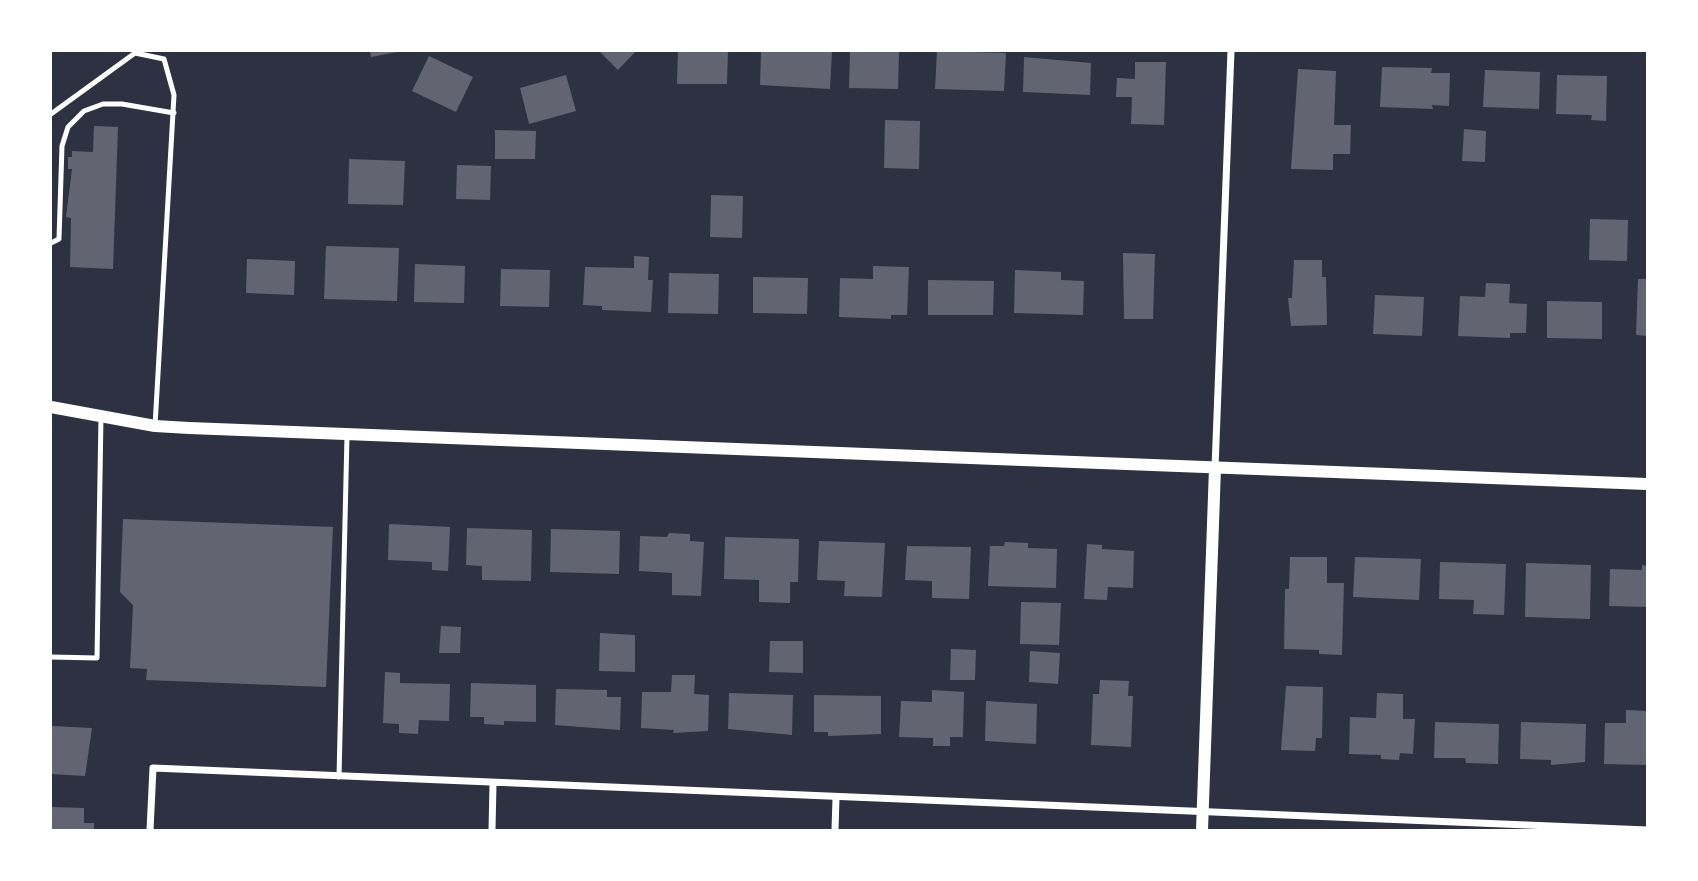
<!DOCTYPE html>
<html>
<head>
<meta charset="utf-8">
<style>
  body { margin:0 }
  #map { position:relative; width:1698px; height:881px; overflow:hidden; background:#2d3142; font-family:"PT Serif",serif }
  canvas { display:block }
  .frame { position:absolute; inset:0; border:52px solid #fff; pointer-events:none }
</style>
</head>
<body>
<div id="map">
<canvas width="1698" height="881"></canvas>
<div class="frame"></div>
</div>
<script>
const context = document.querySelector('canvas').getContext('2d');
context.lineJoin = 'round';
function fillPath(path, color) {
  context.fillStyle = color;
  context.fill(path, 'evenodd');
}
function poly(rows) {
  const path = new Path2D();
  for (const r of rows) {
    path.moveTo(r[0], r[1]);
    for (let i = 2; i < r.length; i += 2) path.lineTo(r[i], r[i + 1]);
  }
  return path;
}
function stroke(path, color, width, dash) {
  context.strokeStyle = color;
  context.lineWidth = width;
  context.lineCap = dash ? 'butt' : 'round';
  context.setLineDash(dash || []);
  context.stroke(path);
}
const building = poly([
  [370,51,396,51,397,52,371,57],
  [599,51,636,51,618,70],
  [678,51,728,51,727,84,677,84],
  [761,51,832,51,830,89,760,85],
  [850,51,899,51,898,89,849,88],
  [937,51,1006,53,1004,91,935,89],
  [429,56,473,77,456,112,412,91],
  [1024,57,1091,63,1090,95,1023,92],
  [1135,62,1166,62,1164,125,1131,124,1132,97,1116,97,1117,78,1135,79],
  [1382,67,1432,68,1431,73,1450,73,1449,106,1432,105,1433,109,1380,107],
  [1298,69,1336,71,1334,125,1351,125,1350,154,1333,154,1333,170,1291,169],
  [1485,70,1540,72,1539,109,1483,107],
  [566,75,576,111,529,124,520,88],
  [1557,75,1607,76,1606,121,1591,120,1592,115,1556,114],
  [885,120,920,121,919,169,884,168],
  [94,126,118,127,113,269,70,267,71,218,66,217,72,169,68,169,68,157,72,157,72,151,93,152],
  [1464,129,1486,131,1485,162,1462,161],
  [495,130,536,131,535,159,495,159],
  [349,159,405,161,403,205,348,204],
  [457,165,491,166,490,200,456,199],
  [711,195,743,196,742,238,710,237],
  [1590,219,1628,220,1627,261,1589,260],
  [326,246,399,248,397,301,324,299],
  [1123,253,1155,254,1153,319,1124,319],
  [634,256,649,257,648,280,653,280,651,312,602,310,602,306,583,305,585,267,634,268],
  [247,259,295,261,294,295,246,293],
  [1294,260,1322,260,1322,277,1326,277,1327,325,1291,326,1288,298,1292,298],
  [415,264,465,266,464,303,414,302],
  [873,266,909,267,907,315,891,315,891,319,839,317,840,278,873,279],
  [501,269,550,270,549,307,500,306],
  [1015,270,1061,272,1061,280,1084,281,1083,315,1014,313],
  [669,273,719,274,718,314,668,313],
  [753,277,808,278,807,314,753,313],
  [1638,279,1647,279,1647,336,1636,335],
  [928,280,994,281,993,315,928,315],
  [1486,283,1510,284,1509,303,1527,304,1526,333,1510,333,1510,338,1458,336,1460,296,1485,297],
  [1375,295,1424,297,1422,336,1373,334],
  [1547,301,1602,302,1602,339,1547,338],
  [123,519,333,527,326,687,146,680,147,669,130,668,133,605,120,592],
  [389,524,450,527,448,571,432,570,432,562,388,560],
  [467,528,532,530,531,581,482,580,482,566,466,565],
  [551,529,620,531,619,574,550,572],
  [669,533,690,534,690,541,704,542,701,596,672,595,672,573,639,571,640,536,667,537],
  [725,537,799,539,798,582,790,582,790,603,759,602,759,580,724,579],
  [819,541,885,543,882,597,844,596,845,581,817,580],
  [1005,542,1028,543,1028,548,1057,549,1056,588,988,586,990,546,1004,546],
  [1087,544,1102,545,1102,549,1134,551,1133,588,1108,587,1107,600,1084,599],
  [907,546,971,547,969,599,932,598,932,581,905,580],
  [1290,557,1327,557,1327,583,1344,583,1342,655,1319,654,1319,650,1284,649,1285,589,1289,589],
  [1355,557,1421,559,1419,600,1353,597],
  [1440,562,1506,564,1504,615,1473,614,1474,600,1439,599],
  [1526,563,1591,565,1590,619,1525,617],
  [1642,565,1647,566,1647,607,1609,606,1610,569,1642,570],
  [1021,602,1061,603,1059,645,1020,644],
  [441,626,461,627,460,653,439,653],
  [600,633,635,635,635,672,599,671],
  [770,641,803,641,803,673,769,672],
  [951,649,976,650,975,680,950,680],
  [1030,651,1060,653,1058,684,1029,682],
  [385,672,400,673,400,683,450,684,449,721,419,720,418,734,399,733,399,724,383,723],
  [672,675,695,675,694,694,709,695,708,731,673,733,674,730,641,728,642,692,671,692],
  [1100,680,1129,681,1128,696,1133,696,1131,747,1091,745,1093,694,1099,694],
  [471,683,536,685,536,722,504,721,504,725,484,724,484,717,470,717],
  [1286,686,1323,687,1322,738,1316,738,1315,751,1281,750],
  [556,689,607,690,607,697,621,697,620,730,555,725],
  [932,690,964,692,963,737,950,737,950,746,933,746,933,738,899,737,901,701,932,702],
  [729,693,793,695,792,735,728,729],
  [1377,693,1403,694,1403,719,1415,719,1413,754,1400,753,1399,760,1381,759,1381,755,1349,754,1350,717,1376,718],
  [814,695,881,696,881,734,828,736,828,732,814,732],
  [986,701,1037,704,1036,744,985,741],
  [1626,710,1647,711,1647,765,1604,764,1605,723,1626,723],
  [1435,722,1499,724,1498,764,1466,763,1465,758,1434,758],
  [1521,722,1586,724,1585,762,1551,765,1551,760,1520,759],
  [52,726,92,728,85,776,51,774],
  [51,807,84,808,84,823,94,823,94,830,51,830]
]);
const service = poly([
  [51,114,135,53,164,59,174,95,155,426],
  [51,243,59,239,62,146,68,127,84,111,103,104,122,104,174,113],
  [51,657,97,658,101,416],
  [339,777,347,436]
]);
const minor = poly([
  [1215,468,1231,51],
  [150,830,153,768,1647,830],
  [492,830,493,784],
  [835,830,836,798]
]);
const tertiary = poly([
  [51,407,155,426,189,428,1647,484],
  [1202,830,1215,468]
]);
fillPath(building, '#626471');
stroke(service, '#fff', 5);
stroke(minor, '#fff', 7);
stroke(tertiary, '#fff', 12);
</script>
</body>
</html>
